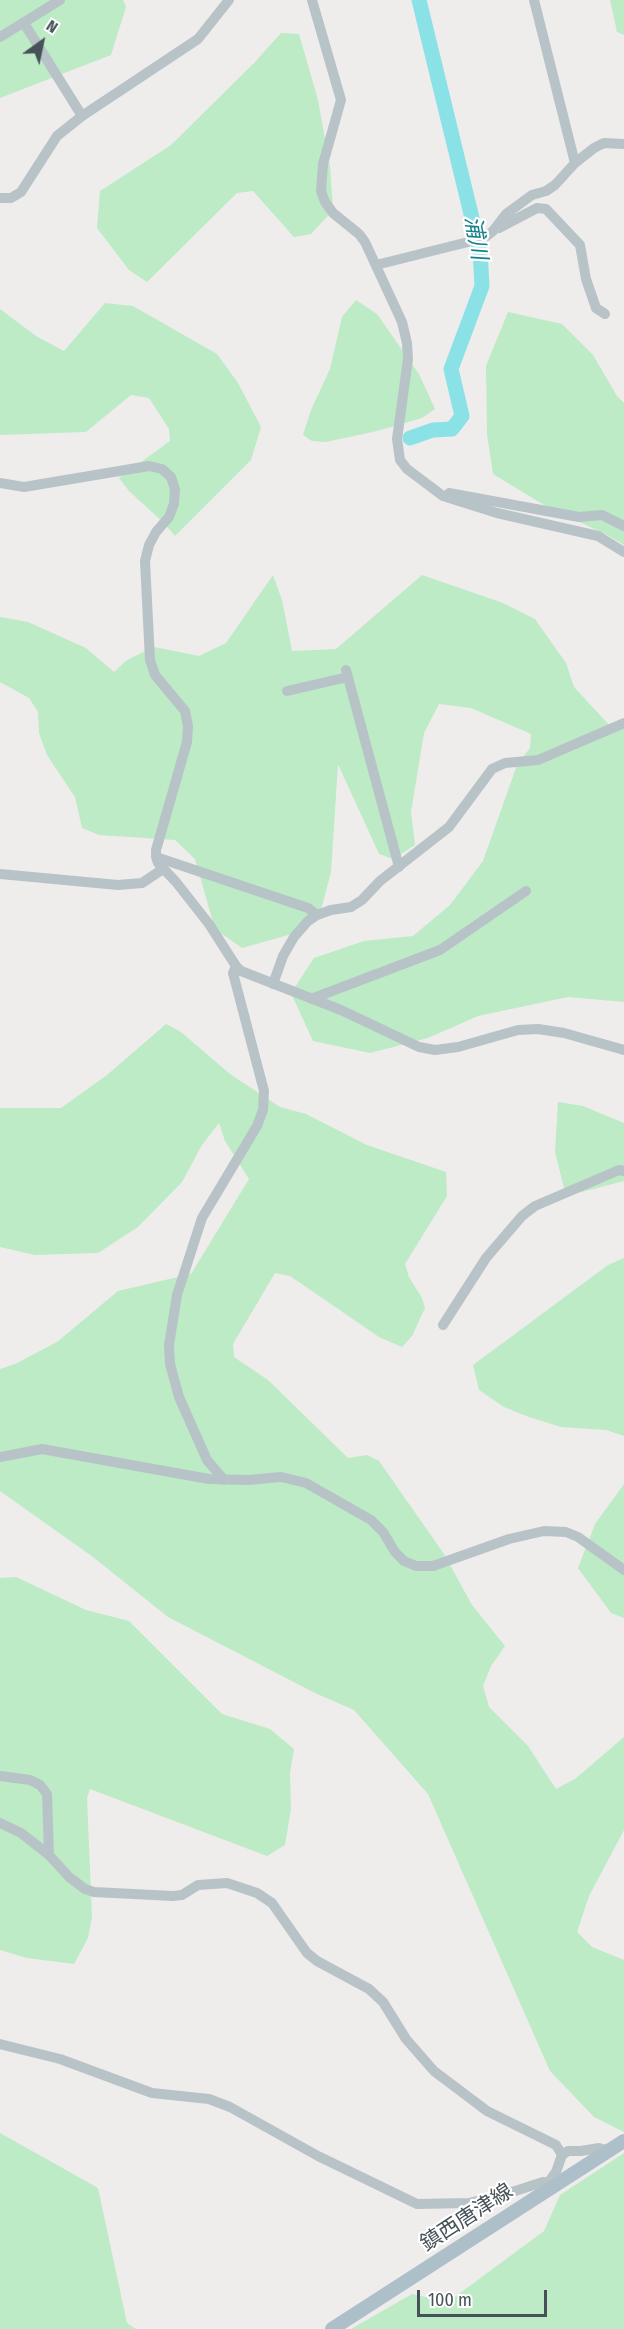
<!DOCTYPE html>
<html>
<head>
<meta charset="utf-8">
<style>
  body { margin:0 }
  #map { position:relative; width:624px; height:2329px; overflow:hidden; background:#efecec; font-family:"Fira Sans Condensed",sans-serif }
  canvas { display:block }
  .north { position:absolute; left:12px; top:12px; width:60px; height:60px; -webkit-text-stroke:4px #fff; paint-order:stroke; rotate:33deg; font-size:16px; font-weight:700; line-height:24px; text-align:center; color:#465258 }
  .north::after { content:''; display:block; margin:auto; width:21px; height:27px; background:#465258; clip-path:polygon(50% 0,100% 100%,50% 72%,0 100%) }
  .scale { position:absolute; left:417px; top:2290px; width:130px; height:27px; box-sizing:border-box; border:3px solid #465258; border-top:0; padding-left:8px; font-size:18px; line-height:21px; white-space:nowrap; color:#465258; -webkit-text-stroke:4px #fff; paint-order:stroke }
</style>
</head>
<body>
<div id="map">
<canvas width="624" height="2329"></canvas>
<div class="north">N</div>
<div class="scale">100 m</div>
</div>
<script>
const context = document.querySelector('canvas').getContext('2d');
context.lineJoin = 'round';
function fillPath(path, color) {
  context.fillStyle = color;
  context.fill(path, 'evenodd');
}
function poly(rows) {
  const path = new Path2D();
  for (const r of rows) {
    path.moveTo(r[0], r[1]);
    for (let i = 2; i < r.length; i += 2) path.lineTo(r[i], r[i + 1]);
  }
  return path;
}
function stroke(path, color, width, dash) {
  context.strokeStyle = color;
  context.lineWidth = width;
  context.lineCap = dash ? 'butt' : 'round';
  context.setLineDash(dash || []);
  context.stroke(path);
}
function write(font, color, halo, rows, align = 'center') {
  context.font = font + ' "Fira Sans Condensed","Noto Sans JP",sans-serif';
  context.lineWidth = 4.5;
  context.setLineDash([]);
  context.textBaseline = 'middle';
  context.strokeStyle = halo;
  context.fillStyle = color;
  for (const [text, x, y, turn = 0] of rows) {
    context.save();
    context.translate(x, y);
    context.rotate((+turn || 0) * Math.PI / 180);
    context.textAlign = isNaN(turn) ? turn : align;
    if (halo) context.strokeText(text, 0, 0);
    context.fillText(text, 0, 0);
    context.restore();
  }
}
const green = poly([
  [0,0,123,0,126,7,111,55,0,98],
  [610,0,624,0,624,35,617,32],
  [281,33,299,34,318,100,330,166,333,210,311,234,294,237,253,191,237,193,147,282,129,270,97,228,100,191,171,145,254,63],
  [356,300,377,314,419,374,435,409,422,418,377,431,326,442,312,441,303,435,311,410,330,369,342,317],
  [105,303,133,306,217,354,238,383,261,427,251,460,175,536,165,524,129,491,119,478,170,441,169,429,149,398,131,395,86,432,0,435,0,309,36,336,64,351],
  [508,312,562,324,593,355,617,396,624,403,624,545,609,536,544,505,493,474,487,434,486,366],
  [273,575,282,600,292,651,336,649,422,575,503,603,535,619,566,663,574,687,610,726,624,728,624,1002,568,997,478,1016,428,1038,370,1053,313,1041,291,993,314,958,364,941,413,936,450,905,483,861,517,765,530,748,531,734,471,708,439,704,424,733,411,812,415,845,393,859,379,854,338,764,331,872,320,914,292,934,242,948,215,929,195,859,175,840,99,835,82,828,75,797,47,755,39,733,38,712,29,698,0,682,0,617,28,622,86,648,114,672,127,660,154,647,199,656,226,643],
  [166,1024,181,1032,230,1074,280,1107,306,1114,367,1145,446,1172,447,1196,405,1264,409,1277,422,1298,425,1308,412,1336,402,1347,379,1337,290,1276,275,1273,233,1344,234,1357,268,1380,348,1458,367,1455,379,1461,444,1554,472,1605,505,1646,491,1666,483,1686,489,1707,528,1746,556,1789,575,1779,624,1737,624,1830,589,1896,577,1932,592,1947,624,1960,624,2132,594,2117,550,2071,428,1794,354,1710,315,1693,168,1617,93,1557,0,1491,0,1369,15,1364,57,1342,118,1291,191,1274,249,1179,225,1141,219,1123,202,1145,182,1182,138,1227,98,1253,35,1255,0,1247,0,1108,61,1108,107,1075],
  [558,1102,583,1106,624,1123,624,1181,566,1196,555,1152],
  [624,1258,624,1436,606,1430,561,1427,529,1417,504,1407,479,1390,473,1365,608,1265],
  [624,1484,624,1618,611,1613,578,1568,595,1524],
  [16,1577,86,1610,129,1621,222,1714,270,1729,294,1749,290,1773,291,1809,285,1845,267,1856,90,1789,87,1798,92,1917,88,1938,74,1964,27,1958,0,1950,0,1578],
  [0,2133,98,2188,127,2323,136,2329,0,2329],
  [624,2153,624,2329,351,2329,412,2294,448,2302,544,2231,560,2195]
]);
const river = poly([
  [410,438,433,430,452,429,462,416,451,369,482,286,480,251,419,0]
]);
const minor = poly([
  [312,0,341,100,323,164,321,191,325,202,333,213,359,234,365,242,402,322,407,343,408,359,397,439,400,460,407,469,443,496,497,513,598,536,624,552],
  [534,0,575,163],
  [24,23,82,116],
  [0,37,60,0],
  [0,198,11,198,21,192,57,136,82,116,198,39,229,0],
  [499,228,537,208,546,209,580,245,586,279,596,308,605,314],
  [376,265,484,238,493,231,506,214,532,195,546,191,555,185,575,163,594,148,604,143,624,144],
  [0,483,24,487,149,466,162,469,171,477,175,489,174,504,169,517,156,532,149,545,145,561,150,660,155,675,185,711,188,726,187,742,156,850,156,857,158,863,176,882,209,924,236,966,241,971,341,1010,419,1047,435,1050,458,1047,518,1030,538,1029,564,1033,624,1050],
  [449,493,579,517,602,515,624,526],
  [346,670,399,867],
  [287,691,348,677],
  [156,857,308,908,317,915],
  [0,874,118,885,142,883,163,869],
  [273,984,283,956,294,937,308,921,317,915,331,910,351,907,362,900,380,881,449,827,492,769,505,763,538,760,624,723],
  [311,999,440,950,526,891],
  [443,1325,486,1258,522,1216,535,1206,619,1170,624,1171],
  [0,1457,42,1449,209,1479,248,1480,281,1477,306,1483,371,1520,383,1532,395,1552,404,1561,416,1566,433,1566,509,1539,544,1531,566,1532,578,1537,624,1570],
  [224,1480,207,1460,179,1397,170,1364,169,1345,177,1295,202,1218,257,1126,263,1110,264,1091,233,973,236,966],
  [0,1776,30,1780,40,1785,47,1794,49,1855,69,1877,85,1889,94,1892,173,1896,182,1895,198,1885,227,1883,257,1893,272,1903,307,1953,317,1961,369,1989,383,2002,406,2039,434,2071,487,2111,556,2145,562,2155],
  [0,1823,21,1833,49,1855],
  [0,2044,60,2059,152,2093,209,2099,230,2107,318,2156,417,2204,469,2203,512,2192,543,2182,548,2183],
  [551,2189,548,2183,556,2172,562,2155,568,2151,581,2151,599,2148,611,2151]
]);
const major = poly([
  [332,2329,624,2141]
]);
const streetNames = [
  ["鎮西唐津線",467,2218,-33]
];
const waterNames = [
  ["浦川",475,238,80]
];
fillPath(green, '#bcebc6');
stroke(river, '#8be2e6', 15);
stroke(minor, '#b8c3c8', 10);
stroke(major, '#adc0ca', 14);
write('21px', '#465258', '#fff', streetNames);
write('italic 22px', '#148288', '#fff', waterNames);
</script>
</body>
</html>
